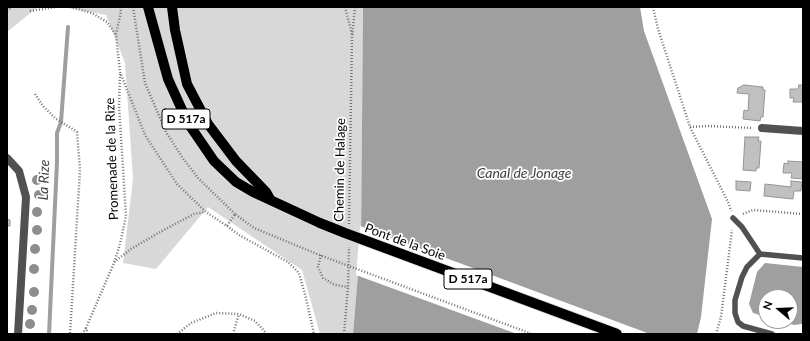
<!DOCTYPE html>
<html>
<head>
<meta charset="utf-8">
<style>
  body { margin:0 }
  #map { position:relative; width:810px; height:341px; overflow:hidden; background:#fff; font-family:Lato,sans-serif }
  canvas { display:block }
  .frame { position:absolute; inset:0; border:8px solid #000; pointer-events:none }
  .north { position:absolute; left:758px; top:289px; width:40px; height:40px; box-sizing:border-box; background:#fff; border:1px solid #999; border-radius:50%; rotate:289deg; font-size:11px; font-weight:700; line-height:16px; text-align:center; color:#000 }
  .north::after { content:''; display:block; margin:auto; width:14px; height:18px; background:#000; clip-path:polygon(50% 0,100% 100%,50% 72%,0 100%) }
</style>
</head>
<body>
<div id="map">
<canvas width="810" height="341"></canvas>
<div class="frame"></div>
<div class="north">N</div>
</div>
<script>
const context = document.querySelector('canvas').getContext('2d');
context.lineJoin = 'round';
function fillPath(path, color) {
  context.fillStyle = color;
  context.fill(path, 'evenodd');
}
function poly(rows) {
  const path = new Path2D();
  for (const r of rows) {
    path.moveTo(r[0], r[1]);
    for (let i = 2; i < r.length; i += 2) path.lineTo(r[i], r[i + 1]);
  }
  return path;
}
function stroke(path, color, width, dash) {
  context.strokeStyle = color;
  context.lineWidth = width;
  context.lineCap = dash ? 'butt' : 'round';
  context.setLineDash(dash || []);
  context.stroke(path);
}
function write(font, color, halo, rows, align = 'center') {
  context.font = font + ' Lato,sans-serif';
  context.lineWidth = 3.5;
  context.setLineDash([]);
  context.textBaseline = 'middle';
  context.strokeStyle = halo;
  context.fillStyle = color;
  for (const [text, x, y, turn = 0] of rows) {
    context.save();
    context.translate(x, y);
    context.rotate((+turn || 0) * Math.PI / 180);
    context.textAlign = isNaN(turn) ? turn : align;
    if (halo) context.strokeText(text, 0, 0);
    context.fillText(text, 0, 0);
    context.restore();
  }
}
const green = poly([
  [7,7,38,7,7,32],
  [64,7,363,7,361,238,353,334,320,334,302,270,208,207,156,269,123,263,133,179,125,63,106,15]
]);
const water = poly([
  [363,7,640,7,644,31,712,219,701,317,697,334,353,334,361,238],
  [765,263,803,267,803,323,802,324,794,325,781,321,790,321,790,297,766,297,766,317,753,313,749,304,757,272]
]);
const pier = poly([
  [360,226,650,334,517,334,356,275]
]);
const stream = poly([
  [49,334,57,162,57,133,61,122,68,27]
]);
const building = poly([
  [744,85,763,87,763,90,765,90,763,117,761,117,760,121,743,119,744,110,748,111,749,94,737,93,738,88,744,85],
  [799,85,803,85,803,102,793,102,794,98,790,98,790,89,798,89,799,85],
  [745,137,759,137,758,141,761,141,759,168,756,168,756,171,743,170,745,137],
  [788,161,803,162,803,179,791,178,792,173,783,173,784,163,788,164,788,161],
  [736,181,751,182,750,191,736,190,736,181],
  [791,181,802,182,801,191,794,191,793,199,764,196,765,184,791,187,791,181],
  [7,219,10,220,10,226,7,226,7,219]
]);
const path = poly([
  [70,7,92,13,107,22,116,35],
  [120,7,121,11,116,35,120,72,145,135,177,184,206,212,227,226,235,214,254,228,322,256],
  [133,7,145,83,166,132,182,157,198,178,235,214],
  [345,7,352,34],
  [653,7,658,29,690,127,729,204,731,211],
  [7,11,12,7],
  [30,11,56,7],
  [35,94,43,106,55,118,77,132,80,170,70,334],
  [690,127,708,126,753,128],
  [743,214,753,210,803,214],
  [349,224,352,37,355,7],
  [227,226,239,235,288,262,299,273,306,298,314,334],
  [321,255,318,267,323,278,335,285,348,287],
  [114,262,131,249,160,232,194,214,205,212],
  [82,334,86,328],
  [88,334,86,328,114,263,120,244,126,216,119,105,120,74],
  [177,334,191,323,216,313,239,314,255,321,267,334],
  [233,334,239,314],
  [344,334,348,287,349,247],
  [716,334,721,317,732,230]
]);
const service = poly([
  [733,218,742,227,760,254],
  [772,334,743,326,738,322,735,313,735,300,742,277,747,267,760,254,803,258]
]);
const minor = poly([
  [762,128,803,131],
  [7,158,19,171,26,197,18,334]
]);
const primary = poly([
  [148,7,168,79,188,123,214,161,236,182,253,192,320,223],
  [172,7,175,30,187,84,208,124,236,161,266,192,270,199]
]);
const pathBridge = poly([
  [322,256,532,334]
]);
const primaryBridge = poly([
  [320,223,345,233,617,334]
]);
const trees = [
  [37,180],
  [39,195],
  [37,212],
  [37,230],
  [35,249],
  [34,269],
  [34,292],
  [32,310],
  [30,324]
];
const shields = [
  [186,119,48],
  [468,279,48]
];
const shieldNames = [
  ["D 517a",186,119],
  ["D 517a",468,279]
];
const streetNames = [
  ["Promenade de la Rize",112,159,-92],
  ["Chemin de Halage",340,170,-89],
  ["Pont de la Soie",405,242,20]
];
const waterNames = [
  ["Canal de Jonage",524,173],
  ["La Rize",44,180,-88]
];
fillPath(green, '#d8d8d8');
fillPath(water, '#9f9f9f');
fillPath(pier, '#fff');
stroke(stream, '#9f9f9f', 4);
fillPath(building, '#c0c0c0');
stroke(building, '#959595', 1);
stroke(primary, '#dbdbdb', 12);
stroke(path, '#737373', 2.5, [1, 2]);
stroke(service, '#515151', 5.5);
stroke(minor, '#515151', 8);
stroke(primary, '#000', 10);
stroke(primaryBridge, '#dbdbdb', 12, []);
stroke(pathBridge, '#737373', 2.5, [1, 2]);
stroke(primaryBridge, '#000', 10);
context.fillStyle = '#8d8d8d';
for (const [x, y] of trees) {
  context.beginPath();
  context.arc(x, y, 5, 0, 2 * Math.PI);
  context.fill();
}
for (const [x, y, w] of shields) {
  const box = new Path2D();
  box.roundRect(x - w / 2, y - 10, w, 20, 3);
  context.fillStyle = '#fff';
  context.fill(box);
  stroke(box, '#000', 1);
}
write('bold 12px', '#000', null, shieldNames);
write('13px', '#000', '#fff', streetNames);
write('italic 14px', '#404040', '#fff', waterNames);
</script>
</body>
</html>
